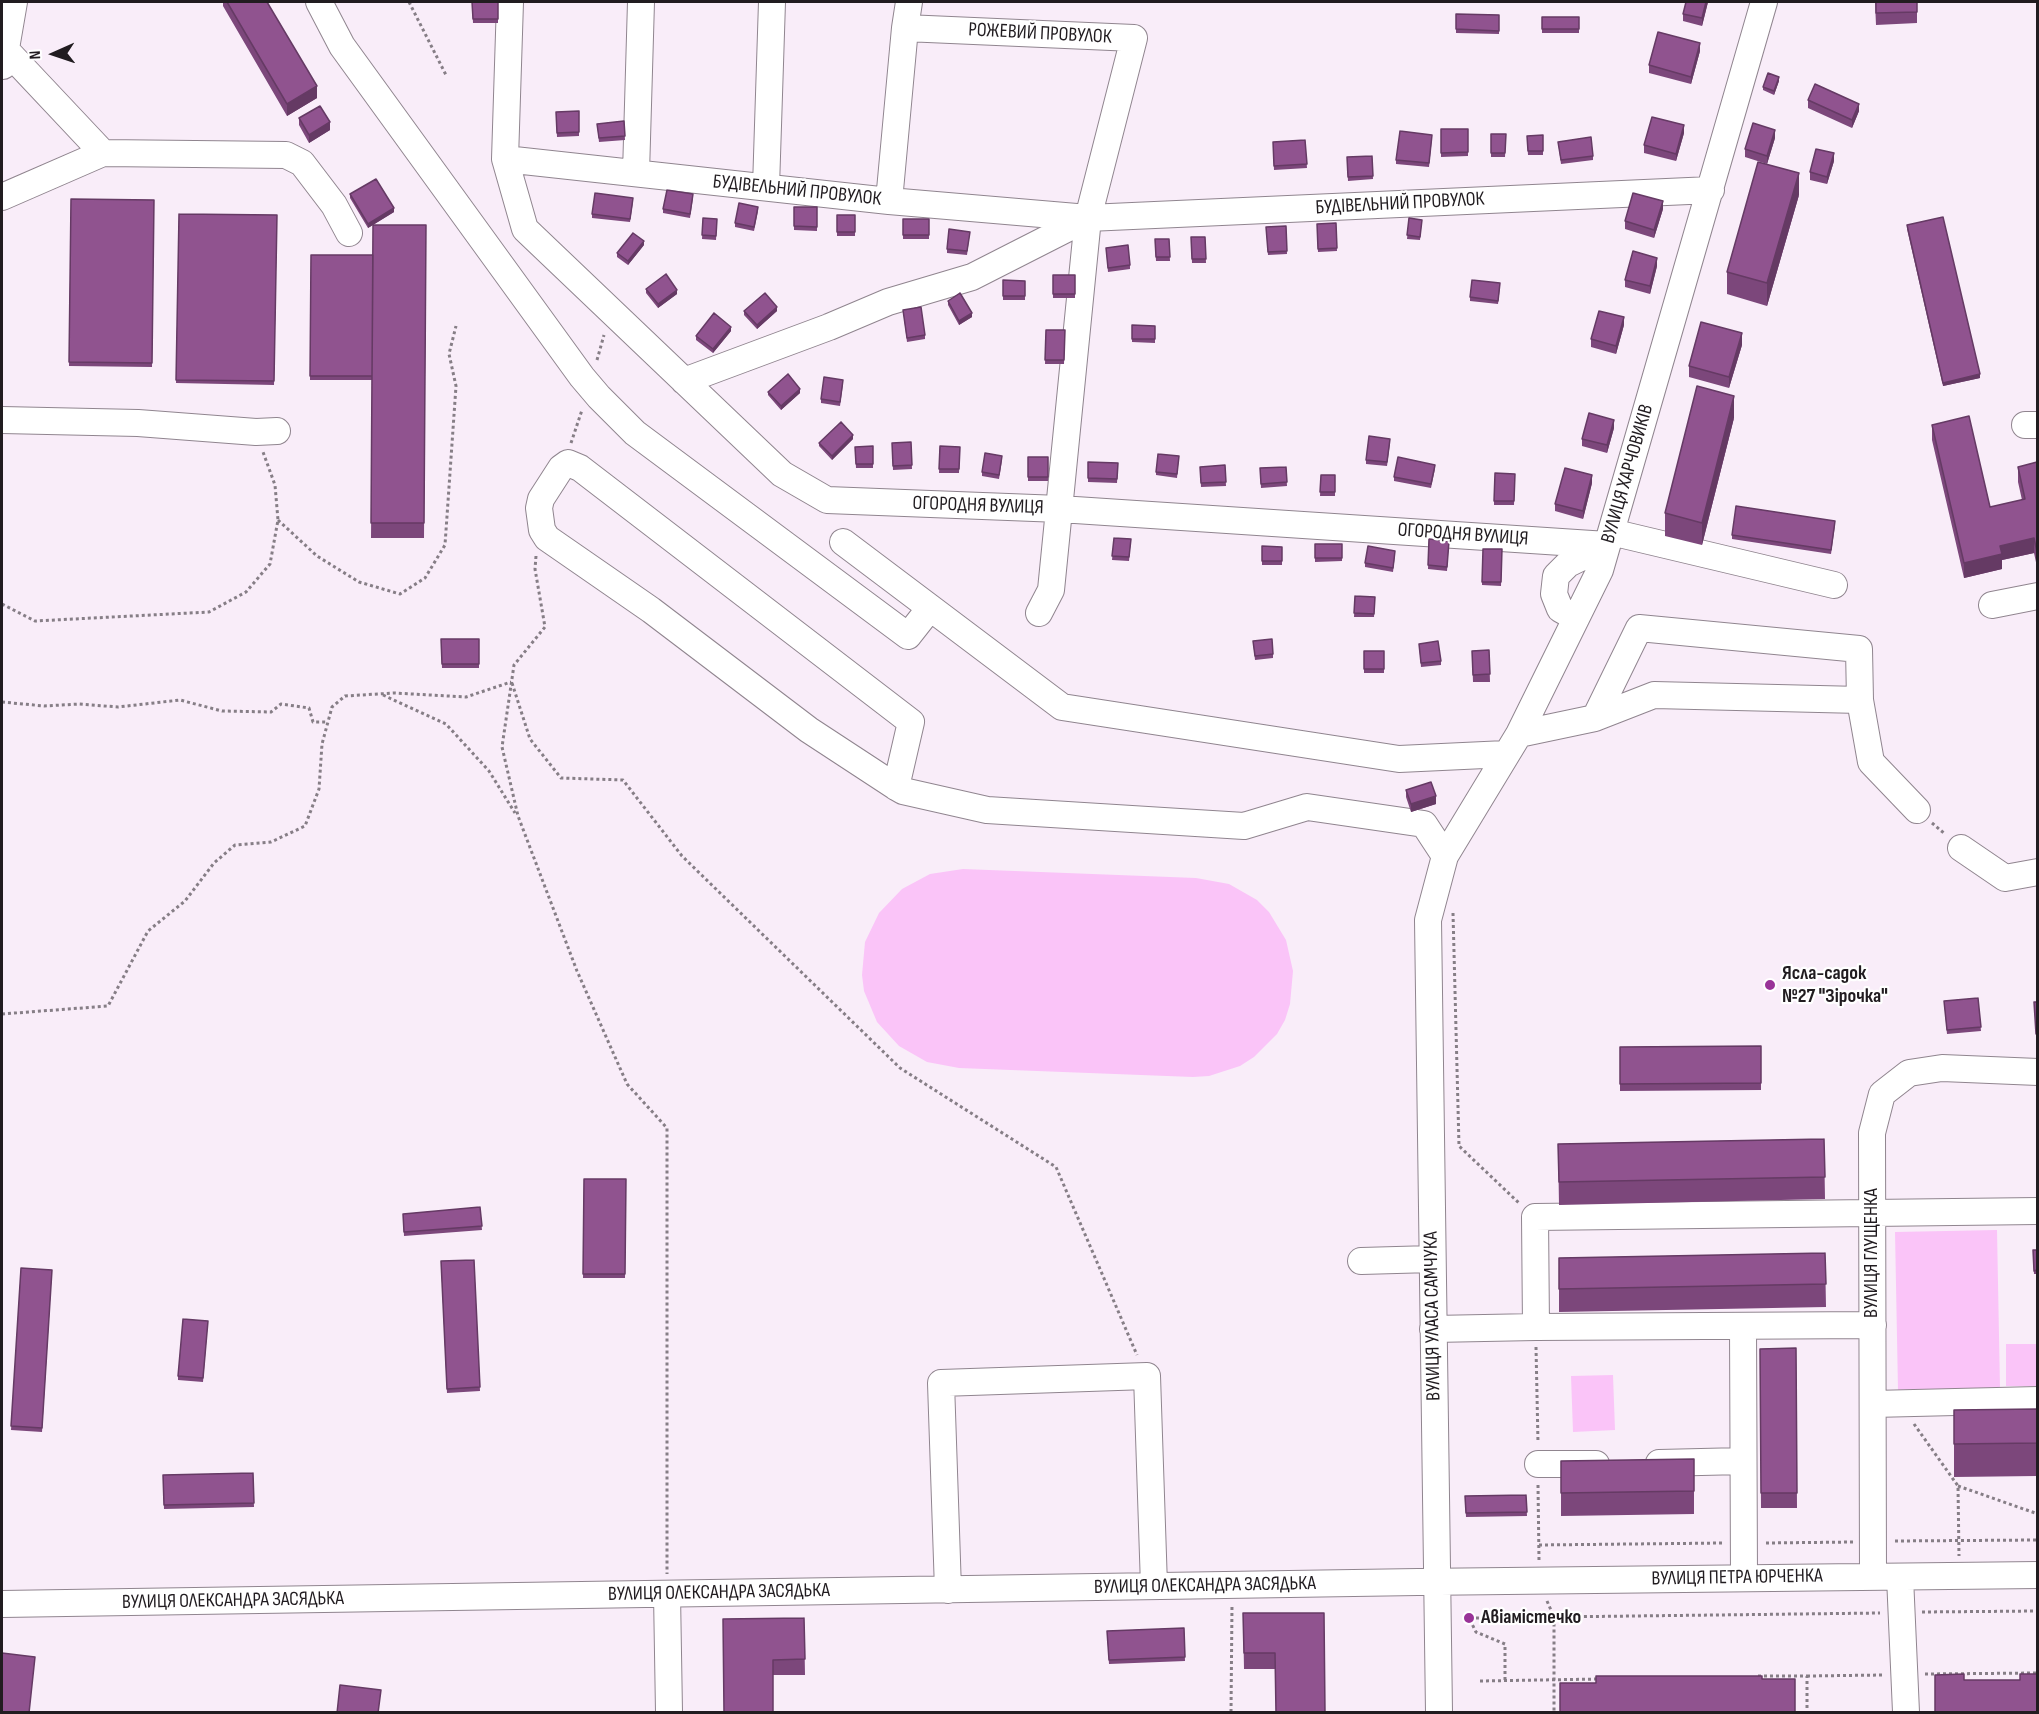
<!DOCTYPE html>
<html>
<head>
<meta charset="utf-8">
<style>
  body { margin:0 }
  #map { position:relative; width:2039px; height:1714px; overflow:hidden; background:#f9edf9; font-family:"Sofia Sans Condensed",sans-serif }
  canvas { display:block }
  .frame { position:absolute; inset:0; border:3px solid #211c20; pointer-events:none }
  .north { position:absolute; left:24px; top:24px; width:60px; height:60px; -webkit-text-stroke:4px #fff; paint-order:stroke; rotate:267deg; font-size:16px; font-weight:700; line-height:24px; text-align:center; color:#211c20 }
  .north::after { content:''; display:block; margin:auto; width:21px; height:27px; background:#211c20; clip-path:polygon(50% 0,100% 100%,50% 72%,0 100%) }
</style>
</head>
<body>
<div id="map">
<canvas width="2039" height="1714"></canvas>
<div class="frame"></div>
<div class="north">N</div>
</div>
<script>
const context = document.querySelector('canvas').getContext('2d');
context.lineJoin = 'round';
function fillPath(path, color) {
  context.fillStyle = color;
  context.fill(path, 'evenodd');
}
function poly(rows) {
  const path = new Path2D();
  for (const r of rows) {
    path.moveTo(r[0], r[1]);
    for (let i = 2; i < r.length; i += 2) path.lineTo(r[i], r[i + 1]);
  }
  return path;
}
function stroke(path, color, width, dash) {
  context.strokeStyle = color;
  context.lineWidth = width;
  context.lineCap = dash ? 'butt' : 'round';
  context.setLineDash(dash || []);
  context.stroke(path);
}
function write(font, color, halo, rows, align = 'center') {
  context.font = font + ' "Sofia Sans Condensed",sans-serif';
  context.lineWidth = 4.5;
  context.setLineDash([]);
  context.textBaseline = 'middle';
  context.strokeStyle = halo;
  context.fillStyle = color;
  for (const [text, x, y, turn = 0] of rows) {
    context.save();
    context.translate(x, y);
    context.rotate((+turn || 0) * Math.PI / 180);
    context.textAlign = isNaN(turn) ? turn : align;
    if (halo) context.strokeText(text, 0, 0);
    context.fillText(text, 0, 0);
    context.restore();
  }
}
const green = poly([
  [963,869,1196,878,1229,884,1257,900,1269,912,1286,940,1293,971,1290,1004,1285,1020,1277,1034,1254,1057,1240,1066,1209,1076,1193,1077,959,1068,927,1062,899,1046,877,1022,864,991,862,975,865,942,879,913,902,889,930,874],
  [1997,1230,2000,1388,1898,1390,1895,1232],
  [2006,1344,2037,1344,2037,1386,2006,1386],
  [1613,1375,1615,1430,1573,1432,1571,1376]
]);
const path = poly([
  [409,2,446,75],
  [597,360,604,335],
  [571,443,582,410],
  [278,520,317,556,359,582,400,594,425,578,445,545,456,386,449,354,456,326],
  [536,556,535,569,545,627,514,665,502,747,518,816,577,971,627,1084,667,1128,667,1574],
  [2,604,35,621,209,612,246,592,270,564,278,520,275,485,263,452],
  [512,683,530,739,561,778,623,780,682,856,900,1068,1056,1167,1137,1355],
  [383,695,446,724,489,771,515,813],
  [2,702,44,706,79,704,118,707,180,700,222,711,271,712,281,704,309,708,313,722,328,722],
  [1932,823,1945,834],
  [1453,913,1459,1146,1520,1204],
  [2,1014,108,1006,148,931,185,901,214,863,235,845,271,842,305,826,319,789,322,744,332,707,345,696,394,693,466,697,511,682],
  [1536,1347,1538,1443],
  [1914,1424,1958,1486,1959,1556],
  [1538,1485,1539,1560],
  [1958,1486,2038,1514],
  [1895,1541,2038,1540],
  [1766,1543,1853,1542],
  [1539,1545,1724,1543],
  [1547,1601,1554,1617,1554,1712],
  [1922,1612,2038,1611],
  [1925,1674,2038,1673],
  [1758,1676,1807,1676,1807,1712],
  [1807,1676,1883,1675],
  [1505,1680,1505,1644,1476,1632,1469,1618,1880,1613],
  [1480,1681,1599,1679],
  [1231,1712,1232,1605]
]);
const minor = poly([
  [319,2,342,46,582,377,599,397,635,433,908,636,930,608],
  [510,2,505,159,525,229,782,474,827,500,1060,509,1607,545],
  [905,28,1134,38,1088,218,1051,590,1039,613],
  [3,66,14,2],
  [103,153,286,155,302,163,334,205,349,233],
  [505,159,889,201,1088,218,1711,190],
  [636,173,641,2],
  [766,187,772,2],
  [2,197,103,153,6,50],
  [889,201,905,28,909,2],
  [684,381,829,327,888,302,972,277,1088,218],
  [2,420,138,423,256,432,277,431],
  [2025,425,2038,425],
  [1611,532,1834,585],
  [843,542,1062,707,1399,759,1506,754],
  [1992,605,2038,596],
  [1576,618,1560,609,1554,594,1556,576,1568,564,1607,545],
  [1595,718,1639,628,1859,649,1860,700],
  [1519,734,1595,718,1654,695,1860,700,1871,762,1917,810],
  [896,787,911,722,580,468,568,463,561,468,541,499,539,508,542,530,547,538,651,610,809,730,896,787,903,791,987,810,1244,826,1307,807,1424,824,1445,856],
  [1961,848,2005,878,2038,872],
  [1361,1261,1432,1259],
  [1743,1326,1744,1578],
  [1536,1327,1873,1325],
  [1433,1329,1536,1327,1535,1217,2038,1211],
  [1873,1404,2038,1400],
  [1659,1463,1743,1461],
  [1538,1464,1596,1464],
  [1873,1577,1872,1133,1882,1094,1909,1073,1942,1068,2038,1072],
  [1900,1577,1906,1712],
  [948,1590,941,1383,1147,1376,1154,1586],
  [667,1594,669,1712],
  [2,1604,1418,1582,2038,1575],
  [1439,1712,1428,920,1445,856,1519,734,1600,570,1764,2]
]);
const wall = poly([
  [223,2,267,2,317,98,287,116,223,6],
  [472,2,498,2,498,23,473,23],
  [1708,2,1702,26,1683,21,1683,14],
  [1875,2,1917,2,1917,23,1876,25],
  [1456,14,1499,15,1499,34,1456,33],
  [1542,17,1579,17,1579,33,1542,33],
  [1700,51,1691,84,1649,73,1649,65],
  [1779,81,1774,95,1763,90,1763,87],
  [1808,100,1859,111,1852,128,1808,108],
  [579,111,579,136,557,137,556,112],
  [299,118,330,130,309,143,299,125],
  [624,121,625,140,599,142,597,124],
  [1441,129,1468,129,1468,156,1441,157],
  [1684,133,1676,161,1644,153,1644,145],
  [1491,134,1506,134,1505,157,1491,157],
  [1543,135,1543,155,1528,155,1527,136],
  [1432,138,1429,167,1396,164,1396,160],
  [1775,138,1767,164,1745,157,1745,149],
  [1305,140,1307,168,1274,170,1273,142],
  [1558,142,1593,156,1593,160,1561,164],
  [1372,156,1373,179,1348,181,1347,157],
  [1834,161,1827,184,1810,180,1810,172],
  [350,194,394,212,368,228,350,198],
  [1799,195,1767,306,1727,294,1727,272],
  [693,198,690,218,663,213,663,209],
  [71,199,154,200,152,367,69,366],
  [633,202,630,222,592,218,592,214],
  [794,207,817,207,817,231,794,230],
  [1663,209,1654,238,1625,229,1625,221],
  [758,211,754,231,735,227,735,223],
  [179,214,277,215,274,385,176,383],
  [837,215,855,215,855,236,837,236],
  [703,218,717,219,716,240,702,239],
  [1409,218,1422,220,1420,240,1407,239],
  [903,219,929,219,929,239,903,239],
  [1336,223,1337,251,1318,252,1317,224],
  [426,225,424,538,371,538,373,278,372,380,310,380,311,255,373,255],
  [1907,225,1980,378,1943,386,1907,229],
  [1286,226,1287,254,1268,255,1266,227],
  [970,232,967,255,947,253,947,249],
  [1191,237,1205,237,1206,263,1192,263],
  [1155,239,1169,239,1170,261,1156,261],
  [644,245,628,265,617,257,617,253],
  [1106,248,1130,265,1130,269,1108,272],
  [1657,266,1650,294,1625,287,1625,280],
  [1053,275,1075,275,1075,298,1053,298],
  [1003,280,1025,281,1025,300,1003,300],
  [1500,287,1498,304,1470,301,1470,297],
  [646,289,677,294,658,308,646,293],
  [948,301,972,317,959,325,948,305],
  [903,310,925,335,925,339,907,342],
  [744,311,777,311,757,329,744,315],
  [1132,325,1155,326,1155,343,1132,342],
  [1624,325,1616,354,1591,347,1591,339],
  [1046,330,1065,330,1064,364,1045,364],
  [731,331,713,353,696,340,696,336],
  [1742,345,1729,388,1689,377,1689,366],
  [843,384,840,406,821,403,821,399],
  [768,392,800,393,781,410,768,395],
  [1734,418,1702,545,1665,536,1665,513],
  [1932,425,1990,507,2022,500,2018,482,2018,467,2037,462,2037,567,2034,553,2002,560,2002,569,1964,578,1932,440],
  [1614,428,1607,453,1582,446,1582,439],
  [853,439,832,460,819,446,819,443],
  [911,442,912,469,893,470,892,443],
  [1390,443,1387,466,1366,464,1366,460],
  [873,446,873,468,856,468,855,447],
  [940,446,960,447,959,473,939,473],
  [1179,456,1177,478,1156,475,1156,472],
  [1028,457,1048,457,1048,481,1028,481],
  [1002,460,999,479,982,476,982,472],
  [1088,462,1118,463,1117,483,1088,482],
  [1225,465,1226,486,1201,487,1200,467],
  [1286,467,1287,486,1261,488,1260,468],
  [1435,469,1431,488,1394,481,1394,477],
  [1515,474,1514,505,1494,505,1494,501],
  [1321,475,1335,475,1335,496,1320,496],
  [1592,483,1583,519,1555,511,1555,504],
  [1835,525,1831,554,1732,539,1732,535],
  [1114,538,1131,539,1129,561,1112,560],
  [1429,539,1449,541,1447,571,1428,569],
  [1315,544,1342,544,1342,561,1315,562],
  [1262,546,1282,547,1282,565,1262,565],
  [1502,549,1501,586,1482,585,1482,582],
  [1395,555,1393,572,1365,567,1365,563],
  [1355,596,1375,597,1374,617,1354,617],
  [441,639,479,639,479,668,442,668],
  [1253,641,1273,654,1273,658,1255,660],
  [1419,644,1441,661,1441,665,1421,667],
  [1489,650,1490,682,1473,682,1472,651],
  [1364,651,1384,651,1384,673,1364,673],
  [1406,790,1436,804,1411,812,1406,797],
  [1978,998,1981,1031,1947,1034,1944,1001],
  [1761,1046,1761,1090,1620,1091,1620,1047],
  [1824,1139,1825,1199,1559,1205,1558,1144],
  [584,1179,626,1179,625,1278,583,1278],
  [480,1207,482,1230,404,1236,403,1214],
  [2033,1250,2037,1250,2037,1274,2034,1274],
  [1825,1253,1826,1307,1559,1312,1559,1258],
  [474,1260,480,1391,447,1393,441,1261],
  [21,1268,52,1270,42,1432,11,1430],
  [208,1321,203,1382,178,1380,178,1376],
  [1796,1348,1797,1508,1761,1508,1760,1349],
  [2037,1409,2037,1476,1954,1477,1954,1410],
  [1694,1459,1694,1514,1561,1516,1561,1461],
  [253,1473,254,1507,164,1509,163,1475],
  [1526,1495,1527,1516,1466,1517,1465,1496],
  [1243,1613,1325,1713,1275,1669,1244,1669],
  [804,1618,805,1675,773,1675,723,1619],
  [1184,1628,1185,1661,1109,1664,1107,1631],
  [1762,1679,1795,1713,1560,1713,1596,1683]
]);
const shadedWall = poly([
  [1706,2,1708,2,1702,26,1702,18],
  [1700,43,1700,51,1691,84,1691,77],
  [1779,77,1779,81,1774,95,1774,91],
  [317,86,317,98,287,116,287,104],
  [1859,104,1859,111,1852,128,1852,120],
  [330,122,330,130,309,143,309,135],
  [1684,125,1684,133,1676,161,1676,154],
  [1775,130,1775,138,1767,164,1767,156],
  [1834,153,1834,161,1827,184,1827,177],
  [1799,173,1799,195,1767,306,1767,283],
  [1663,201,1663,209,1654,238,1654,230],
  [394,208,394,212,368,228,368,224],
  [644,241,644,245,628,265,628,261],
  [1657,258,1657,266,1650,294,1650,286],
  [677,290,677,294,658,308,658,304],
  [777,307,777,311,757,329,757,325],
  [972,313,972,317,959,325,959,321],
  [1624,317,1624,325,1616,354,1616,346],
  [731,327,731,331,713,353,713,349],
  [1742,333,1742,345,1729,388,1729,377],
  [1980,374,1980,378,1943,386,1943,383],
  [800,389,800,393,781,410,781,406],
  [1734,396,1734,418,1702,545,1702,523],
  [1614,420,1614,428,1607,453,1607,445],
  [853,435,853,439,832,460,832,456],
  [1592,475,1592,483,1583,519,1583,511],
  [2034,538,2034,553,2002,560,2002,569,1964,578,1964,563,2000,546],
  [1436,796,1436,804,1411,812,1411,804]
]);
const building = poly([
  [227,2,267,2,317,86,287,104,227,2],
  [472,2,498,2,498,19,473,19,472,2],
  [1686,2,1706,2,1702,18,1683,14,1686,2],
  [1876,2,1917,2,1917,12,1876,13,1876,2],
  [1456,14,1499,15,1499,31,1456,29,1456,14],
  [1542,17,1579,17,1579,29,1542,29,1542,17],
  [1658,32,1700,43,1691,77,1649,65,1658,32],
  [1768,73,1779,77,1774,91,1763,87,1768,73],
  [1815,84,1859,104,1852,120,1808,100,1815,84],
  [320,106,330,122,309,135,299,118,320,106],
  [579,111,579,132,557,133,556,112,579,111],
  [1652,117,1684,125,1676,154,1644,145,1652,117],
  [624,121,625,136,599,138,597,124,624,121],
  [1753,123,1775,130,1767,156,1745,149,1753,123],
  [1441,129,1468,129,1468,152,1441,153,1441,129],
  [1400,131,1432,135,1429,163,1396,160,1400,131],
  [1491,134,1506,134,1505,153,1491,153,1491,134],
  [1543,135,1543,151,1528,151,1527,136,1543,135],
  [1591,137,1593,156,1561,160,1558,142,1591,137],
  [1305,140,1307,164,1274,166,1273,142,1305,140],
  [1816,149,1834,153,1827,177,1810,172,1816,149],
  [1372,156,1373,176,1348,177,1347,157,1372,156],
  [1758,162,1799,173,1767,283,1727,272,1758,162],
  [376,179,394,208,368,224,350,194,376,179],
  [667,190,693,194,690,214,663,209,667,190],
  [595,193,633,198,630,219,592,214,595,193],
  [1633,193,1663,201,1654,230,1625,221,1633,193],
  [71,199,154,200,152,363,69,362,71,199],
  [739,203,758,207,754,227,735,223,739,203],
  [794,207,817,207,817,227,794,226,794,207],
  [179,214,277,215,274,381,176,380,179,214],
  [837,215,855,215,855,232,837,232,837,215],
  [1943,217,1980,374,1943,383,1907,225,1943,217],
  [703,218,717,219,716,236,702,235,703,218],
  [1409,218,1422,220,1420,237,1407,235,1409,218],
  [903,219,929,219,929,235,903,235,903,219],
  [1336,223,1337,248,1318,249,1317,224,1336,223],
  [373,225,426,225,424,523,371,523,373,225],
  [1286,226,1287,251,1268,252,1266,227,1286,226],
  [949,229,970,232,967,251,947,249,949,229],
  [633,233,644,241,628,261,617,253,633,233],
  [1191,237,1205,237,1206,259,1192,259,1191,237],
  [1155,239,1169,239,1170,257,1156,257,1155,239],
  [1128,245,1130,265,1108,268,1106,248,1128,245],
  [1633,251,1657,258,1650,286,1625,280,1633,251],
  [311,255,373,255,372,376,310,376,311,255],
  [666,274,677,290,658,304,646,289,666,274],
  [1053,275,1075,275,1075,294,1053,294,1053,275],
  [1003,280,1025,281,1025,296,1003,296,1003,280],
  [1472,280,1500,283,1498,301,1470,297,1472,280],
  [765,293,777,307,757,325,744,311,765,293],
  [960,293,972,313,959,321,948,301,960,293],
  [921,307,925,335,907,338,903,310,921,307],
  [1599,311,1624,317,1616,346,1591,339,1599,311],
  [714,313,731,327,713,349,696,336,714,313],
  [1701,322,1742,333,1729,377,1689,366,1701,322],
  [1132,325,1155,326,1155,339,1132,339,1132,325],
  [1046,330,1065,330,1064,360,1045,360,1046,330],
  [788,374,800,389,781,406,768,392,788,374],
  [824,377,843,380,840,402,821,399,824,377],
  [1697,386,1734,396,1702,523,1665,513,1697,386],
  [1589,413,1614,420,1607,445,1582,439,1589,413],
  [1969,416,1990,507,2025,499,2018,467,2037,462,2037,552,2034,538,2000,546,2002,554,1964,563,1932,425,1969,416],
  [841,422,853,435,832,456,819,443,841,422],
  [1369,436,1390,439,1387,462,1366,460,1369,436],
  [911,442,912,465,893,466,892,443,911,442],
  [873,446,873,464,856,464,855,447,873,446],
  [940,446,960,447,959,469,939,469,940,446],
  [985,453,1002,456,999,475,982,472,985,453],
  [1158,454,1179,456,1177,474,1156,472,1158,454],
  [1028,457,1048,457,1048,477,1028,477,1028,457],
  [1398,457,1435,465,1431,484,1394,477,1398,457],
  [1088,462,1118,463,1117,479,1088,478,1088,462],
  [1225,465,1226,482,1201,483,1200,467,1225,465],
  [1286,467,1287,482,1261,484,1260,468,1286,467],
  [1565,468,1592,475,1583,511,1555,504,1565,468],
  [1495,473,1515,474,1514,501,1494,501,1495,473],
  [1321,475,1335,475,1335,492,1320,492,1321,475],
  [1736,506,1835,521,1831,550,1732,535,1736,506],
  [1114,538,1131,539,1129,557,1112,556,1114,538],
  [1429,539,1449,541,1447,567,1428,565,1429,539],
  [1315,544,1342,544,1342,558,1315,558,1315,544],
  [1262,546,1282,547,1282,561,1262,561,1262,546],
  [1368,546,1395,551,1393,568,1365,563,1368,546],
  [1483,549,1502,549,1501,582,1482,582,1483,549],
  [1355,596,1375,597,1374,614,1354,613,1355,596],
  [441,639,479,639,479,664,442,664,441,639],
  [1272,639,1273,654,1255,656,1253,641,1272,639],
  [1438,641,1441,661,1421,663,1419,644,1438,641],
  [1489,650,1490,674,1473,675,1472,651,1489,650],
  [1364,651,1384,651,1384,669,1364,669,1364,651],
  [1431,782,1436,796,1411,804,1406,790,1431,782],
  [1978,998,1981,1027,1947,1030,1944,1001,1978,998],
  [2034,1002,2037,1002,2037,1034,2036,1034,2034,1002],
  [1761,1046,1761,1083,1620,1084,1620,1047,1761,1046],
  [1824,1139,1825,1177,1559,1182,1558,1144,1824,1139],
  [584,1179,626,1179,625,1274,583,1274,584,1179],
  [480,1207,482,1226,404,1232,403,1214,480,1207],
  [2033,1250,2037,1250,2037,1270,2034,1271,2033,1250],
  [1825,1253,1826,1284,1559,1289,1559,1258,1825,1253],
  [474,1260,480,1387,447,1389,441,1261,474,1260],
  [21,1268,52,1270,42,1428,11,1426,21,1268],
  [183,1319,208,1321,203,1378,178,1376,183,1319],
  [1796,1348,1797,1493,1761,1493,1760,1349,1796,1348],
  [2037,1409,2037,1443,1954,1444,1954,1410,2037,1409],
  [1694,1459,1694,1491,1561,1493,1561,1461,1694,1459],
  [253,1473,254,1503,164,1505,163,1475,253,1473],
  [1526,1495,1527,1512,1466,1513,1465,1496,1526,1495],
  [1243,1613,1324,1613,1325,1713,1276,1713,1275,1653,1244,1653,1243,1613],
  [804,1618,805,1659,773,1660,773,1713,724,1713,723,1619,804,1618],
  [1184,1628,1185,1657,1109,1660,1107,1631,1184,1628],
  [2,1653,35,1657,29,1713,2,1713,2,1653],
  [1964,1674,1964,1680,2020,1680,2020,1674,2037,1674,2037,1713,1935,1713,1935,1675,1964,1674],
  [1596,1676,1762,1676,1762,1679,1795,1679,1795,1713,1560,1713,1560,1683,1596,1683,1596,1676],
  [340,1685,381,1690,378,1713,337,1713,340,1685]
]);
const markers = [
  [1770,985,6,"#993398"],
  [1469,1618,6,"#993398"]
];
const streetNames = [
  ["РОЖЕВИЙ ПРОВУЛОК",1040,34,3],
  ["БУДІВЕЛЬНИЙ ПРОВУЛОК",797,191,6],
  ["БУДІВЕЛЬНИЙ ПРОВУЛОК",1400,204,-3],
  ["ВУЛИЦЯ ХАРЧОВИКІВ",1628,474,-74],
  ["ОГОРОДНЯ ВУЛИЦЯ",978,506,2],
  ["ОГОРОДНЯ ВУЛИЦЯ",1463,535,4],
  ["ВУЛИЦЯ ГЛУЩЕНКА",1872,1253,-90],
  ["ВУЛИЦЯ УЛАСА САМЧУКА",1433,1316,-91],
  ["ВУЛИЦЯ ПЕТРА ЮРЧЕНКА",1737,1578,-1],
  ["ВУЛИЦЯ ОЛЕКСАНДРА ЗАСЯДЬКА",1205,1586,-1],
  ["ВУЛИЦЯ ОЛЕКСАНДРА ЗАСЯДЬКА",719,1593,-1],
  ["ВУЛИЦЯ ОЛЕКСАНДРА ЗАСЯДЬКА",233,1601,-1]
];
const poiNames = [
  ["Ясла-садок",1782,974],
  ["№27 \"Зірочка\"",1782,997],
  ["Авіамістечко",1481,1618]
];
fillPath(green, '#fac4f8');
stroke(minor, '#90858f', 28);
stroke(path, '#867e86', 3, [3, 3]);
stroke(minor, '#fff', 26);
fillPath(wall, '#7c477b');
fillPath(shadedWall, '#653a64');
fillPath(building, '#90538f');
stroke(building, '#653a64', 1.5);
for (const [x, y, r, color] of markers) {
  const dot = new Path2D();
  dot.arc(x, y, r, 0, 2 * Math.PI);
  context.fillStyle = color;
  context.fill(dot);
  stroke(dot, '#fff', 2);
}
write('20px', '#211c20', '#fff', streetNames);
write('bold 20px', '#211c20', '#fff', poiNames, 'left');
</script>
</body>
</html>
